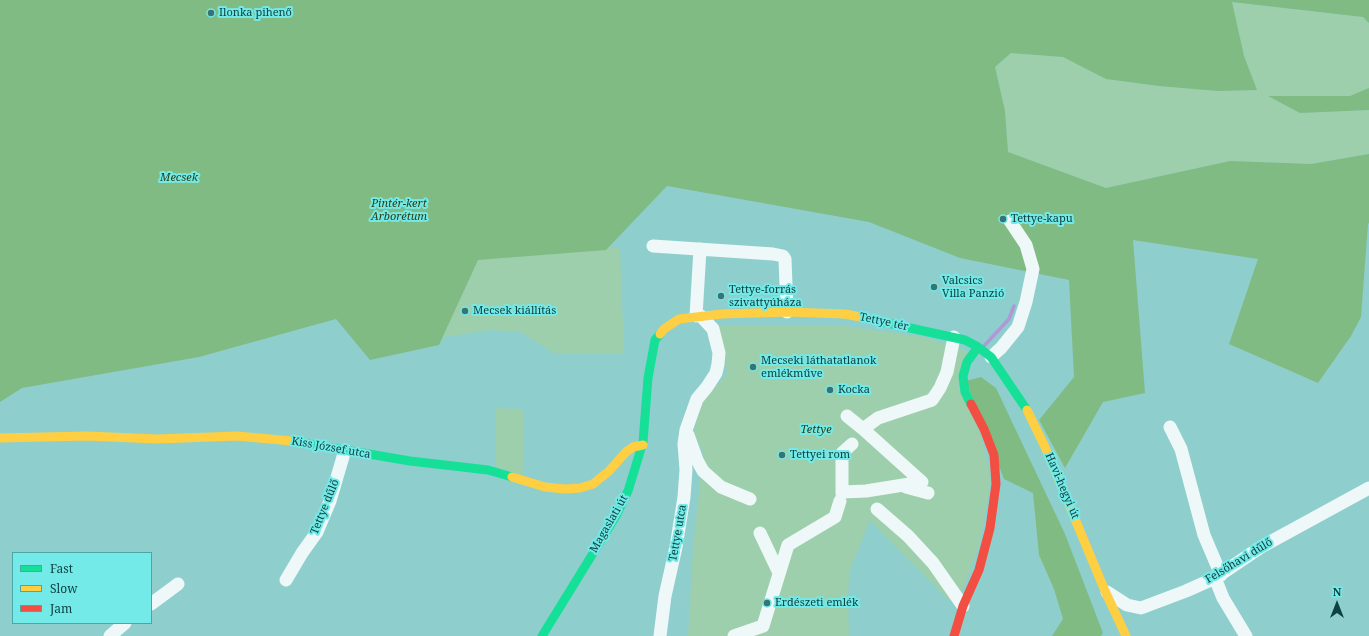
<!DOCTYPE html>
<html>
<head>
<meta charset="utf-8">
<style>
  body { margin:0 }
  #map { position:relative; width:1369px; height:636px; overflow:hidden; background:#8ecfcd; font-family:"Noto Serif",serif }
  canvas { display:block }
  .legend { position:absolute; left:12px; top:552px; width:140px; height:72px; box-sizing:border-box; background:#73eae7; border:1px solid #4aa7a5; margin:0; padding:5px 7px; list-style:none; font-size:12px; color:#0c4242 }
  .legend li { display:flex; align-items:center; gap:8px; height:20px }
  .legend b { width:20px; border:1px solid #4aa7a5 }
  .north { position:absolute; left:1317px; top:584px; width:40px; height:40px; -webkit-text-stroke:3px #73eae7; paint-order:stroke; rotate:0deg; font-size:11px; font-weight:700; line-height:16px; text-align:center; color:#0c4242 }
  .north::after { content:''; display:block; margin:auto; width:14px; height:18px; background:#0c4242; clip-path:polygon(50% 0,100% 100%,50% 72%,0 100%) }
</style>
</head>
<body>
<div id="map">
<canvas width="1369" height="636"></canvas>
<ul class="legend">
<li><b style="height:5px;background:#16e098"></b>Fast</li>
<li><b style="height:5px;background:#ffcf43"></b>Slow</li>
<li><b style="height:5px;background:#f24e42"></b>Jam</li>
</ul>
<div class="north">N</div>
</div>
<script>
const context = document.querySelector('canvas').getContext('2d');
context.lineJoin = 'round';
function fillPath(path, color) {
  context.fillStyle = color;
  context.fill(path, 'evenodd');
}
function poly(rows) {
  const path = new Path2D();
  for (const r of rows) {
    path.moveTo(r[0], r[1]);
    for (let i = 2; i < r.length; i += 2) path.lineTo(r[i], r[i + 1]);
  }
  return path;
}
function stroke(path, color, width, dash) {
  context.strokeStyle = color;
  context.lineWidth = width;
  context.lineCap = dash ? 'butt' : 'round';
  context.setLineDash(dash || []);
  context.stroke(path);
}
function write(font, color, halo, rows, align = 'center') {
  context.font = font + ' "Noto Serif",serif';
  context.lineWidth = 4;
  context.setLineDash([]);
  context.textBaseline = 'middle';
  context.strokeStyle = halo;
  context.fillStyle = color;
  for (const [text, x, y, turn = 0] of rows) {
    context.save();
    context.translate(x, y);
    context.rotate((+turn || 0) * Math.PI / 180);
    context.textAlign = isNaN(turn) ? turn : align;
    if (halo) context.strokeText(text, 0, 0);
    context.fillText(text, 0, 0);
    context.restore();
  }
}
const green = poly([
  [1231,2,1363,17,1369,23,1369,88,1350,96,1269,96,1300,113,1369,110,1369,154,1311,164,1230,161,1106,188,1008,153,1005,111,995,67,1011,53,1063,57,1106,79,1159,86,1218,91,1256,90,1244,56],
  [460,94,519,240,620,248,624,354,556,354,521,332,489,330,368,349],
  [717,325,844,326,924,337,969,352,958,385,981,435,991,480,979,545,963,590,949,601,870,520,850,570,848,594,849,636,688,636,693,547,703,454,694,432,700,404,727,374,724,350],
  [496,408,524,409,523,476,495,466]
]);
const forest = poly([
  [0,0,1369,0,1369,23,1363,17,1232,2,1244,56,1257,90,1218,91,1159,86,1106,79,1063,57,1011,53,995,67,1005,111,1008,152,1106,188,1230,161,1311,164,1369,154,1369,223,1368,224,1361,317,1351,336,1318,383,1229,344,1258,259,1133,240,1145,393,1103,402,1065,468,1039,420,1074,377,1069,280,960,258,869,222,667,186,606,250,478,260,439,345,370,360,336,319,199,357,22,388,0,402],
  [1369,88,1369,110,1300,113,1268,96,1350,96],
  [981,377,996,388,1065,534,1103,633,1101,636,1052,636,1063,619,1054,589,1039,555,1033,493,1004,479,966,381]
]);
const stream = poly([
  [984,346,1009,319,1014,306]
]);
const street = poly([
  [653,246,773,254,783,256,785,259,787,312],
  [696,316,700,249],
  [991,357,1001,348,1018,327,1026,302,1033,269,1026,245,1010,221],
  [1170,427,1181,449,1204,535,1221,575],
  [863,429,878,418,932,400,940,388,947,372,954,337],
  [688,435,697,460,703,471,721,487,750,499],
  [906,487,928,493],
  [842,492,866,491,922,482,863,429,847,416],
  [842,494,842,453,852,444],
  [877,509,908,536,933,563,963,606],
  [760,533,779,573],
  [1215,578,1223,598,1246,636],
  [286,580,302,553,317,532,330,501,345,450],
  [1107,592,1127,605,1141,608,1186,591,1215,578,1261,547,1369,488],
  [151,604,178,584],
  [110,636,125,623],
  [660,636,665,596,676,547,684,497,686,470,684,444,686,430,697,399,707,387,716,373,718,364,719,353,713,329,701,316],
  [734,636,763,626,788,545,835,517,840,501]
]);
const fast = poly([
  [860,317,965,340,978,347,991,357,1027,410],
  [971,404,965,392,963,376,967,362,978,347],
  [292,441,410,461,488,470,512,477],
  [542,636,616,516,628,491,643,442,648,378,655,340,660,334]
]);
const slow = poly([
  [660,334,664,329,679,319,722,314,787,312,845,314,860,317],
  [1027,410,1045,447,1105,591,1126,636],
  [0,438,87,436,157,439,237,436,292,441],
  [512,477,545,487,565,489,580,488,593,484,609,471,626,452,633,447,643,445]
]);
const jam = poly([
  [954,636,963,606,979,570,990,528,996,484,994,455,984,429,971,404]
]);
const markers = [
  [211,13,4,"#3a7373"],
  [1003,219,4,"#3a7373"],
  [934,287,4,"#3a7373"],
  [721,296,4,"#3a7373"],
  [465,311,4,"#3a7373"],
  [753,367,4,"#3a7373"],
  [830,390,4,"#3a7373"],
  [782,455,4,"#3a7373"],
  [767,603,4,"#3a7373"]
];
const poiNames = [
  ["Ilonka pihenő",219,13],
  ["Tettye-kapu",1011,219],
  ["Valcsics",942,281],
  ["Villa Panzió",942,294],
  ["Tettye-forrás",729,290],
  ["szivattyúháza",729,303],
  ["Mecsek kiállítás",473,311],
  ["Mecseki láthatatlanok",761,361],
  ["emlékműve",761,374],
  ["Kocka",838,390],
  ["Tettyei rom",790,455],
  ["Erdészeti emlék",775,603]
];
const parkNames = [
  ["Mecsek",179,178],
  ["Pintér-kert",399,204],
  ["Arborétum",399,217],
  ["Tettye",816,430]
];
const streetNames = [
  ["Tettye tér",884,322,12],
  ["Kiss József utca",331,448,10],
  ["Havi-hegyi út",1062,486,67],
  ["Tettye dűlő",325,507,-68],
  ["Magaslati út",609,524,-60],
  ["Tettye utca",678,533,-80],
  ["Felsőhavi dűlő",1239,561,-31]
];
fillPath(green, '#9dcfac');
fillPath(forest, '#80bb84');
stroke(stream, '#ae98d7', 3.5);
stroke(street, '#eef8f8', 13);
stroke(fast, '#16e098', 9);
stroke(slow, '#ffcf43', 9);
stroke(jam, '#f24e42', 9);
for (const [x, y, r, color] of markers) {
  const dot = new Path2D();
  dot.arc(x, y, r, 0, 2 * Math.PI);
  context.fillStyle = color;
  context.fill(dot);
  stroke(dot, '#73eae7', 1.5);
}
write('11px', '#0c4242', '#73eae7', poiNames, 'left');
write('italic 11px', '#283e16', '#73eae7', parkNames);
write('11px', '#0c4242', '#73eae7', streetNames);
</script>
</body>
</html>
